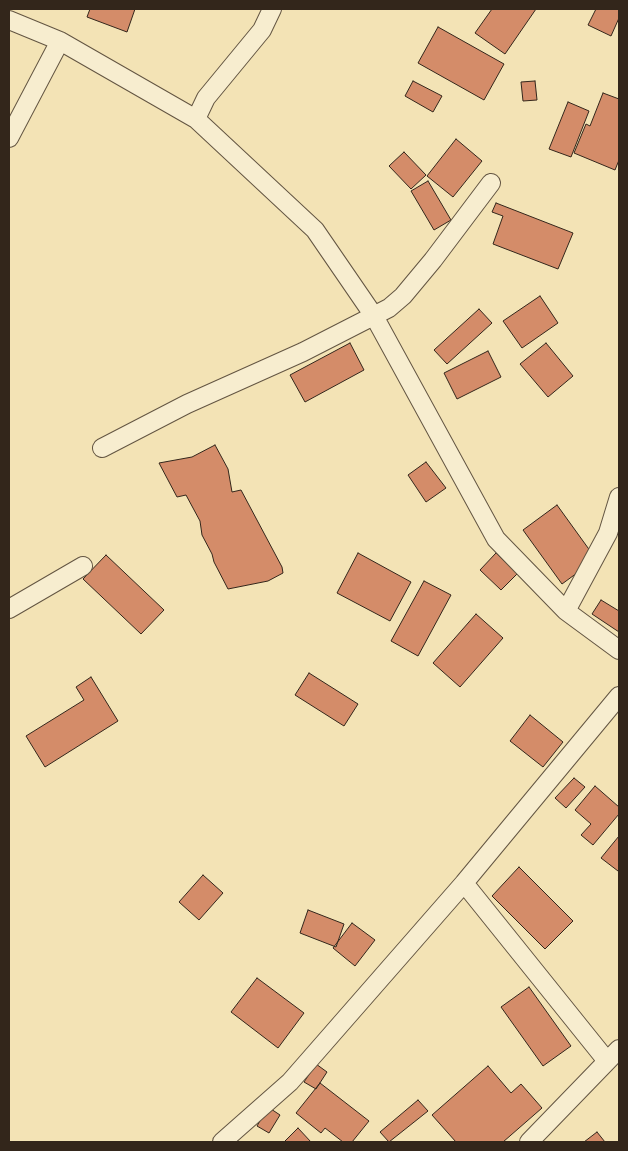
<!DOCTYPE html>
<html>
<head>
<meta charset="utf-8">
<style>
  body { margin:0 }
  #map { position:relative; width:628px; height:1151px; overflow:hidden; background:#f3e3b5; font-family:Cardo,serif }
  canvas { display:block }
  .frame { position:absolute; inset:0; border:10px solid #33261b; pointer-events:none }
</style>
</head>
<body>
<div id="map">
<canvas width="628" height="1151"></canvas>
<div class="frame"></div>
</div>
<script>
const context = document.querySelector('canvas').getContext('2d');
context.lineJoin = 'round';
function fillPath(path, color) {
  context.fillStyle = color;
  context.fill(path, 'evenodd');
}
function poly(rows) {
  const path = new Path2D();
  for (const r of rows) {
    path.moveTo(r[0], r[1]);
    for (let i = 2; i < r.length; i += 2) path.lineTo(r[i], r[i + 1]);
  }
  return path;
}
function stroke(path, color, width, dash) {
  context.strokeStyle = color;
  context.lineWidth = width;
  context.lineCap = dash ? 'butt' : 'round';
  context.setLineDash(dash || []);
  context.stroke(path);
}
const building = poly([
  [90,9,135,9,127,32,87,17,90,9],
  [492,9,536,9,505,54,475,33,492,9],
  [596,9,619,9,619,18,611,36,588,25,596,9],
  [438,27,504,64,484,100,418,63,438,27],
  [413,81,442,96,433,112,405,96,413,81],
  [535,81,537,100,523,101,521,82,535,81],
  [603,93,619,99,619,160,615,170,574,153,586,124,590,126,603,93],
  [568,102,589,111,571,157,549,149,568,102],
  [456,139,482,161,453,197,427,176,456,139],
  [404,152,426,175,411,189,389,166,404,152],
  [428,181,451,220,434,230,411,191,428,181],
  [496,203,573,233,558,269,493,244,503,216,492,212,496,203],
  [540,296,558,323,522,348,503,321,540,296],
  [479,309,492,323,447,364,434,350,479,309],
  [350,343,364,370,305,402,290,375,350,343],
  [546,343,573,376,548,397,520,364,546,343],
  [488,351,501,377,457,399,444,373,488,351],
  [215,445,228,469,232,492,241,490,282,567,283,573,268,581,228,589,214,562,212,554,202,535,200,521,186,495,177,497,159,463,192,457,215,445],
  [426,462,446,488,426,502,408,475,426,462],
  [557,505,596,559,562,584,523,530,557,505],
  [358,553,411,582,390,621,337,593,358,553],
  [496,553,517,574,501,590,480,570,496,553],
  [106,555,164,610,141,634,83,579,106,555],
  [424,581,451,595,418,656,391,641,424,581],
  [601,600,619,611,619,632,592,614,601,600],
  [476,614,503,638,460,687,433,663,476,614],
  [309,673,358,704,344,726,295,695,309,673],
  [91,677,118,721,45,767,26,736,84,700,76,687,91,677],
  [530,715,563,742,543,767,510,741,530,715],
  [574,778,585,787,566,808,555,798,574,778],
  [595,786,619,807,619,814,593,845,581,835,591,824,575,810,595,786],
  [619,836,619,870,618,871,601,858,619,836],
  [519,867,573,921,545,949,492,896,519,867],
  [203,875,223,893,199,920,179,902,203,875],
  [308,910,344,924,336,947,300,933,308,910],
  [352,923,375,940,355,966,333,948,352,923],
  [257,978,304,1013,278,1048,231,1012,257,978],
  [529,987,571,1046,543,1066,501,1007,529,987],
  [316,1064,327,1072,316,1089,304,1082,316,1064],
  [488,1066,511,1093,521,1084,542,1108,503,1142,456,1142,432,1115,488,1066],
  [320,1083,369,1121,352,1142,343,1142,325,1128,321,1133,296,1113,320,1083],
  [418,1100,428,1111,389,1142,380,1132,418,1100],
  [268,1107,280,1115,269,1133,257,1126,268,1107],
  [298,1128,311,1142,284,1142,298,1128],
  [597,1132,605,1142,584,1142,597,1132]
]);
const minor = poly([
  [9,20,60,41,196,119,315,230,374,316,496,539,566,611,619,650],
  [196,119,206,98,262,30,272,9],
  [9,138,60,41],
  [102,448,187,404,303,352,389,308,403,296,433,260,491,183],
  [9,609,83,566],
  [566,611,608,533,619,497],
  [464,883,607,1061],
  [222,1142,290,1082,464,883,619,696],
  [529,1142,619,1049]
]);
fillPath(building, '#d48c69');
stroke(building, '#33261b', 1);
stroke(minor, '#635542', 20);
stroke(minor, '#f7edcf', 18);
</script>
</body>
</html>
